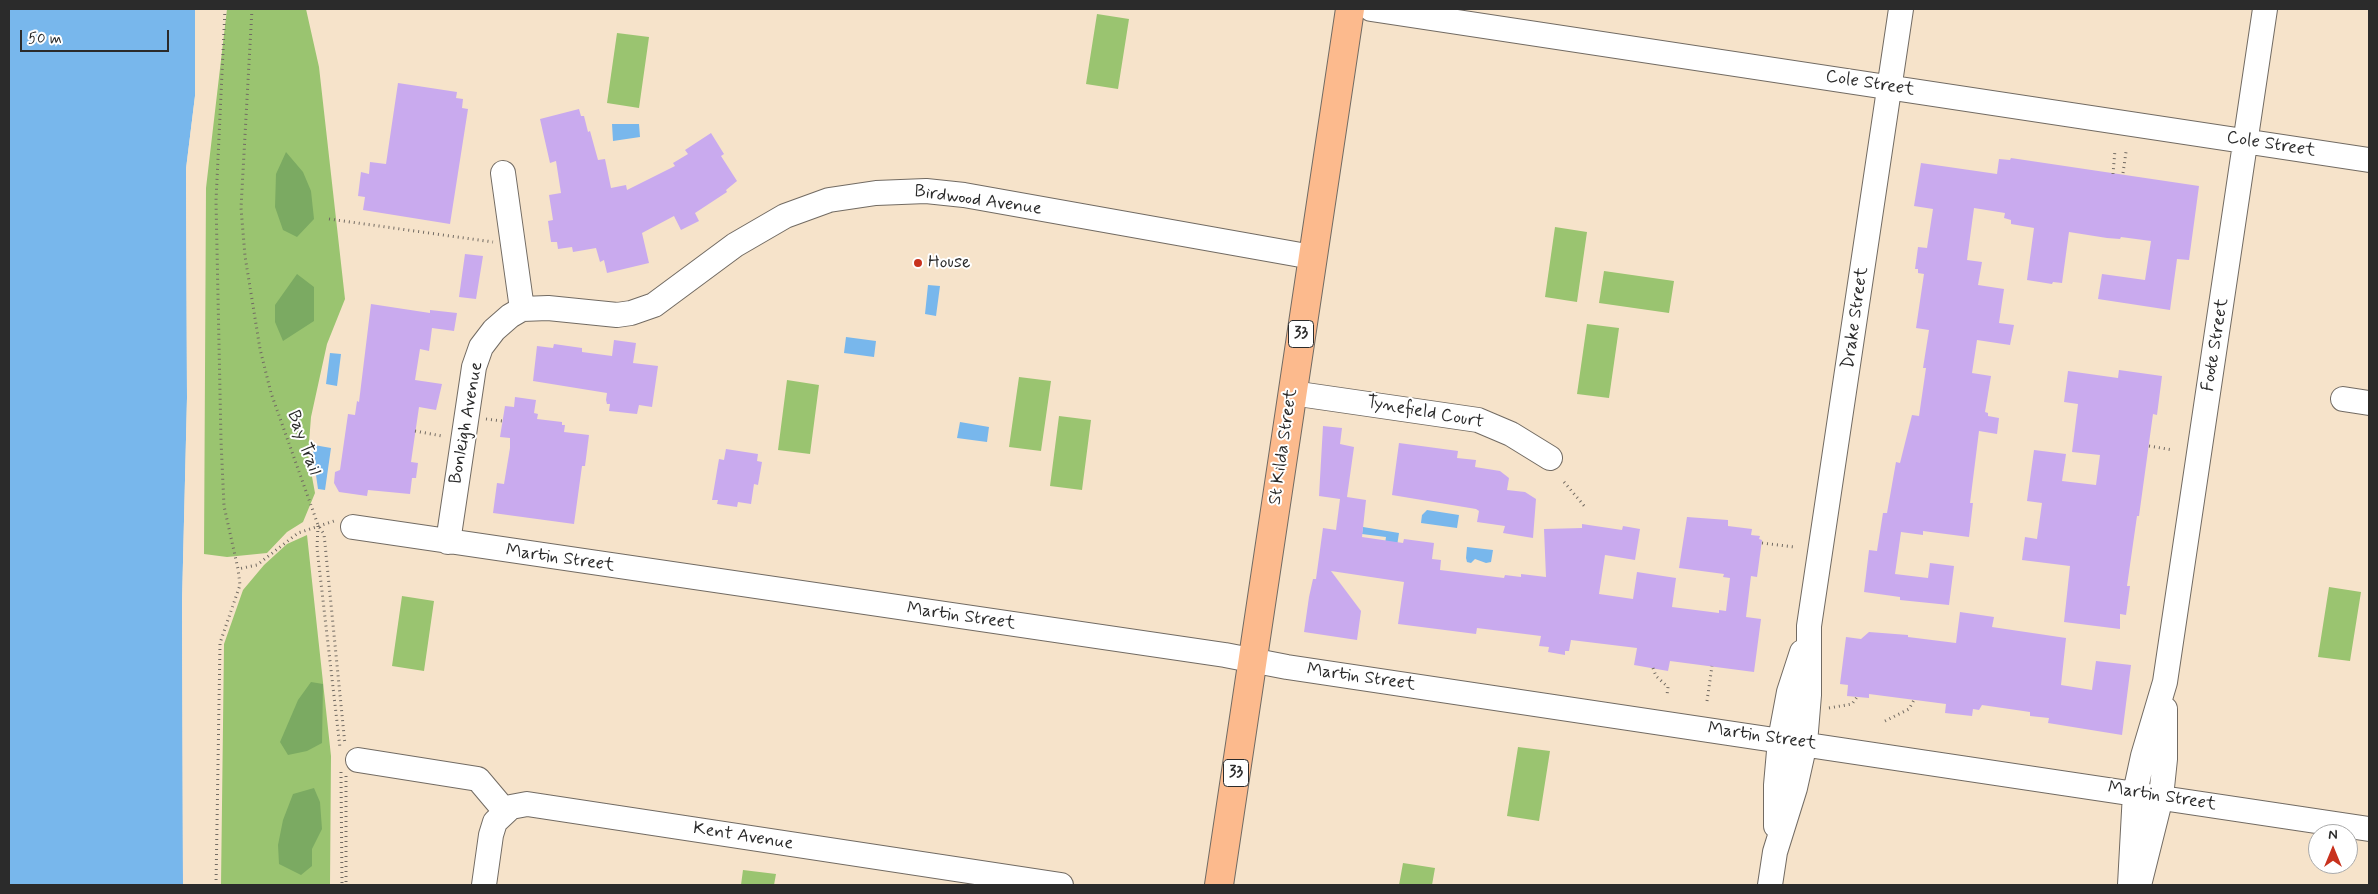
<!DOCTYPE html>
<html>
<head>
<meta charset="utf-8">
<style>
  body { margin:0 }
  #map { position:relative; width:2378px; height:894px; overflow:hidden; background:#f6e3ca; font-family:Mynerve,sans-serif }
  canvas { display:block }
  .frame { position:absolute; inset:0; border:10px solid #2b2b2b; pointer-events:none }
  .north { position:absolute; left:2308px; top:824px; width:50px; height:50px; box-sizing:border-box; background:#fff; border:1px solid #aaa; border-radius:50%; rotate:0deg; font-size:14px; font-weight:700; line-height:20px; text-align:center; color:#2b2b2b }
  .north::after { content:''; display:block; margin:auto; width:18px; height:22px; background:#c8321e; clip-path:polygon(50% 0,100% 100%,50% 72%,0 100%) }
  .scale { position:absolute; left:20px; top:30px; width:149px; height:22px; box-sizing:border-box; border:2px solid #2b2b2b; border-top:0; padding-left:6px; font-size:15px; line-height:18px; white-space:nowrap; color:#2b2b2b; -webkit-text-stroke:4px #fff; paint-order:stroke }
</style>
</head>
<body>
<div id="map">
<canvas width="2378" height="894"></canvas>
<div class="frame"></div>
<div class="north">N</div>
<div class="scale">50 m</div>
</div>
<script>
const context = document.querySelector('canvas').getContext('2d');
context.lineJoin = 'round';
function fillPath(path, color) {
  context.fillStyle = color;
  context.fill(path, 'evenodd');
}
function poly(rows) {
  const path = new Path2D();
  for (const r of rows) {
    path.moveTo(r[0], r[1]);
    for (let i = 2; i < r.length; i += 2) path.lineTo(r[i], r[i + 1]);
  }
  return path;
}
function stroke(path, color, width, dash) {
  context.strokeStyle = color;
  context.lineWidth = width;
  context.lineCap = dash ? 'butt' : 'round';
  context.setLineDash(dash || []);
  context.stroke(path);
}
function write(font, color, halo, rows, align = 'center') {
  context.font = font + ' Mynerve,sans-serif';
  context.lineWidth = 4;
  context.setLineDash([]);
  context.textBaseline = 'middle';
  context.strokeStyle = halo;
  context.fillStyle = color;
  for (const [text, x, y, turn = 0] of rows) {
    context.save();
    context.translate(x, y);
    context.rotate((+turn || 0) * Math.PI / 180);
    context.textAlign = isNaN(turn) ? turn : align;
    if (halo) context.strokeText(text, 0, 0);
    context.fillText(text, 0, 0);
    context.restore();
  }
}
const green = poly([
  [227,9,306,9,319,67,345,299,327,344,311,417,308,455,315,493,303,522,287,532,267,553,227,557,204,554,206,188],
  [1097,14,1129,19,1118,89,1086,84],
  [617,33,649,37,639,108,607,103],
  [1555,227,1587,232,1577,302,1545,297],
  [1604,271,1674,281,1669,313,1599,303],
  [1587,324,1619,328,1609,398,1577,394],
  [1019,377,1051,381,1041,451,1009,447],
  [787,380,819,385,810,454,778,450],
  [1059,416,1091,420,1082,490,1050,486],
  [307,535,331,756,330,885,221,885,224,644,243,590,264,565,287,544],
  [2329,587,2361,592,2350,661,2318,657],
  [402,596,434,601,424,671,392,666],
  [1518,747,1550,751,1539,821,1507,816],
  [1403,863,1435,868,1432,885,1399,885],
  [743,870,776,874,774,885,741,885]
]);
const forest = poly([
  [286,152,303,172,311,191,314,219,297,237,283,230,275,207,276,174],
  [297,274,314,287,314,321,283,341,275,322,275,305],
  [311,682,323,684,322,743,307,751,288,755,280,742,298,700],
  [314,788,320,802,322,829,312,849,312,866,301,875,279,864,278,845,283,820,293,794]
]);
const water = poly([
  [9,9,195,9,195,96,186,169,187,398,182,603,183,885,9,885],
  [612,124,639,124,640,137,613,141],
  [928,285,940,286,936,316,925,314],
  [846,337,876,341,874,357,844,353],
  [330,353,341,354,337,386,326,384],
  [960,422,989,427,987,442,957,438],
  [314,445,331,448,325,490,318,489,313,454],
  [1427,510,1459,515,1457,528,1421,523,1422,515],
  [1363,527,1399,533,1397,546,1385,544,1386,537,1362,534],
  [1467,547,1493,550,1491,562,1486,563,1475,559,1471,563,1467,562,1466,558]
]);
const pier = poly([
  [195,9,197,9,198,96,188,170,189,398,185,603,185,885,183,885,182,603,187,398,186,169,195,96]
]);
const building = poly([
  [398,83,457,92,456,98,463,99,462,108,468,109,450,224,363,210,365,197,358,196,361,172,369,174,370,162,386,164],
  [579,109,581,116,584,116,588,132,590,131,598,160,605,159,611,188,626,185,627,190,675,166,673,163,688,154,685,150,711,133,724,154,721,156,737,181,726,190,727,192,695,213,699,221,681,230,674,216,642,233,649,263,607,273,604,260,600,262,596,248,573,252,572,247,558,249,557,242,551,242,548,221,553,220,549,195,561,193,556,161,550,163,540,119],
  [2011,158,2199,186,2189,260,2177,259,2170,310,2098,299,2102,274,2145,280,2151,241,2121,237,2120,239,2107,238,2069,232,2062,283,2053,282,2052,284,2027,280,2034,228,2011,224,2011,220,2004,218,2005,213,1974,208,1967,260,1982,262,1978,285,2004,289,1999,323,2014,325,2010,345,1977,340,1972,373,1991,376,1985,412,1988,413,1988,416,1999,418,1997,434,1979,431,1970,503,1973,503,1969,537,1923,531,1923,535,1901,532,1895,574,1928,578,1930,563,1954,566,1949,605,1900,600,1900,597,1864,592,1869,550,1877,551,1883,513,1887,513,1896,462,1900,463,1912,415,1919,416,1926,368,1923,368,1929,330,1916,328,1924,274,1918,273,1918,269,1915,269,1918,247,1927,248,1933,209,1914,206,1921,163,1997,174,1999,159,2010,160],
  [465,254,483,256,476,299,459,297],
  [371,304,430,313,430,310,457,313,454,331,432,328,429,351,420,349,415,380,442,384,436,410,419,407,411,462,418,463,416,478,412,478,410,494,368,490,367,496,339,492,334,483,335,472,340,470,348,414,355,415,357,401,359,402],
  [614,340,636,343,633,363,658,366,652,407,639,405,637,414,609,411,610,404,607,404,606,400,607,393,533,381,537,346,553,348,554,344,582,348,582,352,612,356],
  [2119,370,2162,376,2157,415,2153,414,2139,516,2137,516,2127,586,2130,586,2126,615,2120,614,2120,629,2064,622,2070,566,2022,560,2025,537,2037,539,2042,503,2027,501,2034,450,2066,454,2062,481,2096,485,2100,455,2072,452,2078,404,2064,402,2068,371,2118,378],
  [515,397,536,400,534,413,538,414,537,419,562,422,562,425,565,425,564,432,589,435,585,466,582,466,574,524,493,513,497,483,504,484,510,448,510,438,500,437,505,406,514,407],
  [1323,426,1342,428,1340,444,1354,447,1347,497,1366,500,1362,537,1403,543,1404,539,1434,543,1432,559,1441,560,1440,570,1504,578,1505,575,1521,577,1521,574,1546,577,1544,529,1582,528,1582,524,1622,530,1623,526,1640,529,1635,560,1605,555,1599,594,1633,599,1637,572,1676,578,1672,607,1719,613,1719,610,1726,611,1730,578,1723,577,1724,574,1679,568,1687,517,1728,520,1728,526,1752,529,1751,535,1760,536,1759,539,1762,540,1757,577,1751,576,1746,617,1761,619,1754,672,1670,661,1668,671,1634,665,1637,648,1571,640,1569,651,1565,651,1565,655,1548,652,1549,647,1539,646,1541,636,1477,628,1476,634,1398,624,1404,582,1331,571,1361,611,1357,640,1304,632,1309,597,1313,579,1316,579,1323,528,1336,530,1340,499,1319,496],
  [1399,443,1458,451,1457,458,1476,460,1475,467,1500,471,1509,478,1507,490,1525,492,1536,499,1533,538,1503,533,1505,526,1477,522,1479,511,1476,509,1392,495],
  [726,449,758,454,757,461,762,462,758,485,754,484,751,504,738,502,737,507,717,504,718,500,712,500,719,459,724,460],
  [1960,612,1994,617,1992,627,2066,638,2061,685,2092,690,2096,661,2131,665,2122,735,2048,723,2049,718,2030,716,2030,712,1982,705,1979,710,1973,709,1972,716,1945,713,1946,704,1869,694,1869,698,1847,696,1848,685,1840,684,1846,637,1861,639,1869,632,1908,635,1908,637,1956,643]
]);
const path = poly([
  [225,9,216,201,221,441,224,506,238,569,257,565,298,533,334,521],
  [252,9,241,208,245,256,260,349,271,393,318,525,324,534,345,745],
  [2123,173,2126,152],
  [2113,174,2115,150],
  [329,219,493,242],
  [486,419,502,421],
  [415,431,442,436],
  [2149,446,2173,450],
  [1564,482,1586,508],
  [318,526,317,548,340,748],
  [1762,543,1794,547],
  [1653,668,1656,676,1668,687,1667,695],
  [1707,701,1712,666],
  [1829,708,1852,704,1857,697],
  [1885,721,1909,709,1914,700],
  [341,772,342,885],
  [346,776,346,885],
  [216,885,220,643,240,585,238,569]
]);
const minor = poly([
  [1371,9,2369,160],
  [522,309,548,308,617,315,631,313,654,305,735,245,785,216,829,200,876,193,926,191,964,195,1312,257],
  [1292,393,1478,420,1511,434,1550,458],
  [2343,399,2369,403],
  [353,527,1225,655,1287,667,2369,829],
  [448,542,474,367,481,347,494,330,510,316,522,309,503,173],
  [358,760,478,779,505,811],
  [1776,826,1776,785,1780,740,1789,692,1802,652],
  [484,885,491,835,495,822,511,807,527,804,1061,885],
  [1770,885,1775,852,1795,788,1805,743,1809,695,1809,626,1901,9],
  [2130,885,2135,793,2143,756,2165,682,2265,9],
  [2139,885,2161,797,2165,759,2165,709]
]);
const major = poly([
  [1219,885,1350,9]
]);
const markers = [
  [918,263,5,"#c8321e"]
];
const shields = [
  [1301,334,25],
  [1236,773,25]
];
const shieldNames = [
  ["33",1301,334],
  ["33",1236,773]
];
const streetNames = [
  ["Cole Street",1870,84,9],
  ["Cole Street",2271,145,9],
  ["Birdwood Avenue",978,201,8],
  ["Drake Street",1856,318,-82],
  ["Foote Street",2216,345,-81],
  ["Tynefield Court",1425,413,10],
  ["Bonleigh Avenue",467,423,-80],
  ["Bay Trail",303,443,70],
  ["St Kilda Street",1284,447,-82],
  ["Martin Street",560,559,8],
  ["Martin Street",961,617,8],
  ["Martin Street",1361,678,8],
  ["Martin Street",1762,737,8],
  ["Martin Street",2162,797,9],
  ["Kent Avenue",743,837,9]
];
const poiNames = [
  ["House",928,263]
];
fillPath(green, '#9ac470');
fillPath(forest, '#7baa62');
fillPath(water, '#78b7ec');
fillPath(pier, '#f6e3ca');
fillPath(building, '#c9aaee');
stroke(minor, '#726b63', 26);
stroke(major, '#726b63', 30);
stroke(path, '#726b63', 3, [1, 4]);
stroke(minor, '#fff', 24);
stroke(major, '#fcba8d', 28);
for (const [x, y, r, color] of markers) {
  const dot = new Path2D();
  dot.arc(x, y, r, 0, 2 * Math.PI);
  context.fillStyle = color;
  context.fill(dot);
  stroke(dot, '#fff', 2);
}
for (const [x, y, w] of shields) {
  const box = new Path2D();
  box.roundRect(x - w / 2, y - 13.5, w, 27, 4);
  context.fillStyle = '#fff';
  context.fill(box);
  stroke(box, '#2b2b2b', 1);
}
write('bold 16px', '#2b2b2b', null, shieldNames);
write('18px', '#2b2b2b', '#fff', streetNames);
write('18px', '#2b2b2b', '#fff', poiNames, 'left');
</script>
</body>
</html>
